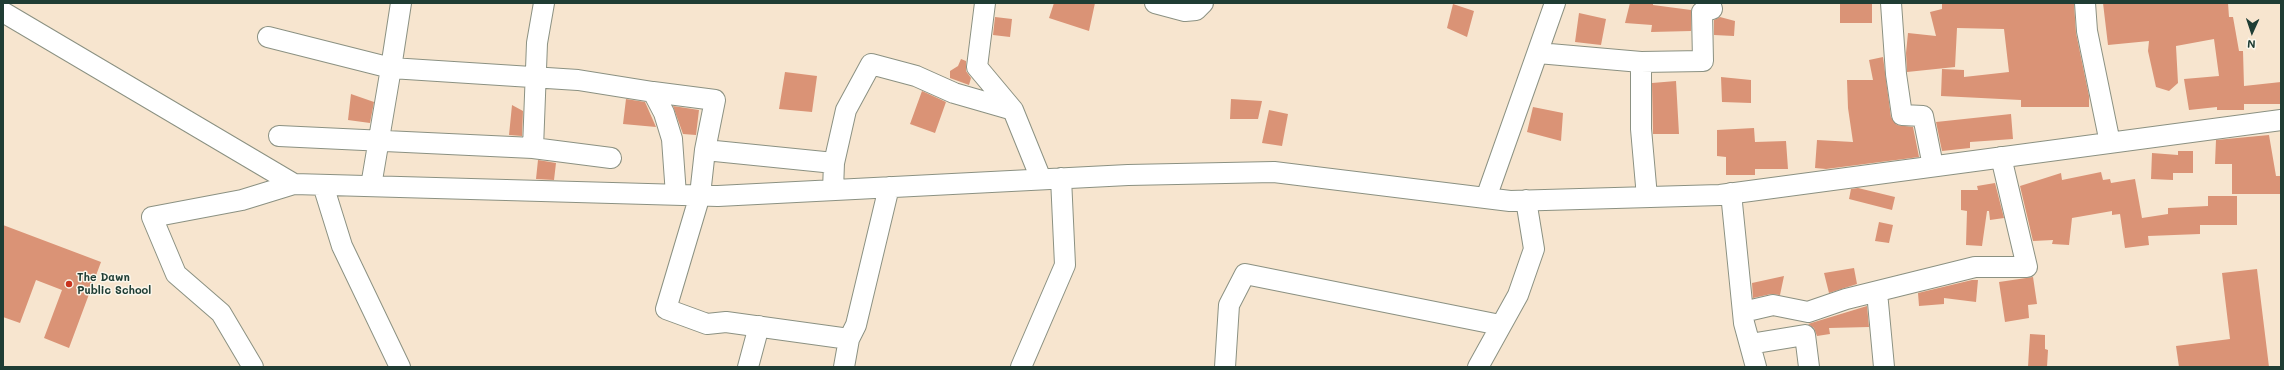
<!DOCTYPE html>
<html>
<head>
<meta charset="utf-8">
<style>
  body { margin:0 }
  #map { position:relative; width:2284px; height:370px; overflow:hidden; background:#f7e5cf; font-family:Mali,sans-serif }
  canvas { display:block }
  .frame { position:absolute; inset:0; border:4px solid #1f3d34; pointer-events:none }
  .north { position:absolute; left:2232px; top:12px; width:40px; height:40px; -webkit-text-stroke:3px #fbf7ec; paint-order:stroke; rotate:183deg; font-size:11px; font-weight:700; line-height:16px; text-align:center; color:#1f3d34 }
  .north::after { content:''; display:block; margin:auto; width:14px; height:18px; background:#1f3d34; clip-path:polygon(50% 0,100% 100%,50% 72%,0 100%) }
</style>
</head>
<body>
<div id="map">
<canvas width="2284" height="370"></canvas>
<div class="frame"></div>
<div class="north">N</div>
</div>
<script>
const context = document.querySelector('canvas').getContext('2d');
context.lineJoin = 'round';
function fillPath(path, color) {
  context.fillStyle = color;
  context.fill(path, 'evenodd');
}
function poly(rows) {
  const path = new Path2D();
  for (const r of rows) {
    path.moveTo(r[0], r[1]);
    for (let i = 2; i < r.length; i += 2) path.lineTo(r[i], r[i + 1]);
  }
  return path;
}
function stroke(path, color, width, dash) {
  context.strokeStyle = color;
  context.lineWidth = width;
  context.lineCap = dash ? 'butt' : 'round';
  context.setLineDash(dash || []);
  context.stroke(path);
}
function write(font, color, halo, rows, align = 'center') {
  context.font = font + ' Mali,sans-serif';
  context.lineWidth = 3;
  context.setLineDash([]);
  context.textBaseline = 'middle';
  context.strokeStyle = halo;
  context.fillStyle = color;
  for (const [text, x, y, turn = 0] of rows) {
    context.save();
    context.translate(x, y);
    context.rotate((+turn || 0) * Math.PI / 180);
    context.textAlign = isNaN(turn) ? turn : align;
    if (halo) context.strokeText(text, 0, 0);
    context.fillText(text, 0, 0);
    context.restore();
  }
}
const building = poly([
  [1054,3,1095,3,1089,31,1049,18],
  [1630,3,1653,3,1653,5,1691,10,1691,31,1651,32,1652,25,1625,23],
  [1942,3,2074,3,2076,33,2089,96,2089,107,2021,107,2021,100,1941,96,1942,69,1964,70,1964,77,2009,72,2004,29,1957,28,1955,67,1907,72,1906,53,1908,33,1936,36,1930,12,1942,9],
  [2103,3,2228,3,2229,17,2233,17,2239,51,2243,51,2244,86,2281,82,2281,104,2244,104,2244,110,2217,110,2217,107,2189,110,2184,79,2219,76,2214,39,2176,46,2178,83,2169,91,2156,87,2148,51,2149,41,2108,45],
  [1453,4,1474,11,1467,37,1447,28],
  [1840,4,1872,4,1872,23,1840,23],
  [1579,13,1606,19,1601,45,1575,42],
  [995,17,1012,19,1010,37,993,35],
  [1720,17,1735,21,1734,36,1714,35,1714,20],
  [1883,57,1891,117,1897,125,1913,127,1919,157,1826,169,1815,168,1817,140,1853,142,1848,108,1847,80,1873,80,1869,60],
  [961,59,966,61,966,71,971,78,969,85,950,78,950,71,958,66],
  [785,72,817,76,812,112,779,109],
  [1721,77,1751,80,1751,103,1722,102],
  [1676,81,1679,134,1653,134,1652,83],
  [922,91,946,102,935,133,910,124],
  [351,94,374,102,370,123,348,120],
  [626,99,645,102,656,127,623,124],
  [1231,99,1262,101,1258,119,1230,119],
  [512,105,523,111,522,136,509,135],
  [673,106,699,110,696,135,683,134],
  [1533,107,1563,113,1561,141,1527,132],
  [1269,110,1288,114,1282,146,1262,143],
  [2011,114,2013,139,1970,142,1970,148,1942,151,1936,122],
  [1754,128,1755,142,1786,141,1788,169,1755,169,1755,175,1726,175,1726,157,1717,156,1717,130],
  [2269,135,2276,176,2281,176,2281,194,2232,194,2232,164,2215,164,2216,140],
  [2178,151,2193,151,2193,173,2173,173,2173,180,2151,179,2152,153,2178,155],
  [538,160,556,163,554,180,536,179],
  [2101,172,2103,180,2110,179,2111,183,2135,179,2142,218,2168,214,2168,208,2208,206,2208,196,2237,196,2237,225,2200,225,2200,234,2148,236,2149,245,2125,248,2120,214,2112,215,2112,211,2072,218,2069,245,2052,244,2053,240,2033,241,2020,186,2061,173,2062,180],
  [1995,183,2004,218,1990,220,1989,211,1987,211,1982,246,1966,245,1967,211,1961,210,1961,190,1978,190,1977,186],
  [1858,188,1895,197,1892,210,1849,199,1851,189],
  [1879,222,1893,225,1889,243,1875,241],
  [3,225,101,262,69,348,44,338,62,290,36,280,20,323,3,317],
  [1854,268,1857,284,1829,293,1824,273],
  [2257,269,2269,367,2179,367,2176,346,2230,339,2222,273],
  [1784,276,1780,295,1771,294,1753,298,1752,283],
  [2033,277,2037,304,2028,305,2029,318,2005,322,1999,282],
  [1972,280,1978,280,1976,302,1944,298,1944,304,1919,306,1918,293],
  [1867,306,1869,327,1829,328,1830,334,1817,336,1814,328,1808,324],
  [2030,334,2045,335,2045,349,2048,350,2047,367,2028,367]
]);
const minor = poly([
  [401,3,391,68,578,80,653,92,664,113,672,139,676,195],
  [985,3,977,67,1013,110,1041,179],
  [1155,3,1185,11,1196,10,1203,3],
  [1891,3,1896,74,1902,115,1923,116,1933,166],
  [2085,3,2087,31,2110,143],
  [3,12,294,184],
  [268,37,391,68,371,186],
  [1538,53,1641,62,1641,129,1647,197],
  [1641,62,1703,61,1702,12,1712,9,1710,3],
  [653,92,715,100,705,150,834,163],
  [279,136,533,148,611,158],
  [533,148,537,43,544,3],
  [705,150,700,195,666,309,707,324,726,322,849,339],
  [323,185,342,246,400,367],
  [833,190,834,163,846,110,871,64,916,76,954,93,1013,110],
  [1731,193,1744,323,1756,367],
  [1486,198,1555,3],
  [1877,292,1884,367],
  [1743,312,1773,305,1808,312,1846,299,1975,267,2027,267,2001,157],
  [1750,344,1805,335,1809,367],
  [253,367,221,313,176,274,152,217,242,200,294,184,718,196,1128,175,1274,172,1510,201,1720,195,2281,120],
  [748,367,759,326],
  [844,367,849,339,856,325,889,187],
  [1021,367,1065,265,1061,178],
  [1225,367,1229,305,1245,274,1500,325],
  [1478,367,1518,295,1534,249,1526,200]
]);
const markers = [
  [69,284,4,"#c8321e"]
];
const poiNames = [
  ["The Dawn",77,278],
  ["Public School",77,291]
];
fillPath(building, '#da9376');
stroke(minor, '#8b9182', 22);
stroke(minor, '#fff', 20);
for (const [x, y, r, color] of markers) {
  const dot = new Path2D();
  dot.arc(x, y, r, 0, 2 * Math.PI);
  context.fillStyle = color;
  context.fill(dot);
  stroke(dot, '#fbf7ec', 1.5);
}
write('bold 11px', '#1f3d34', '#fbf7ec', poiNames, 'left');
</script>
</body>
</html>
